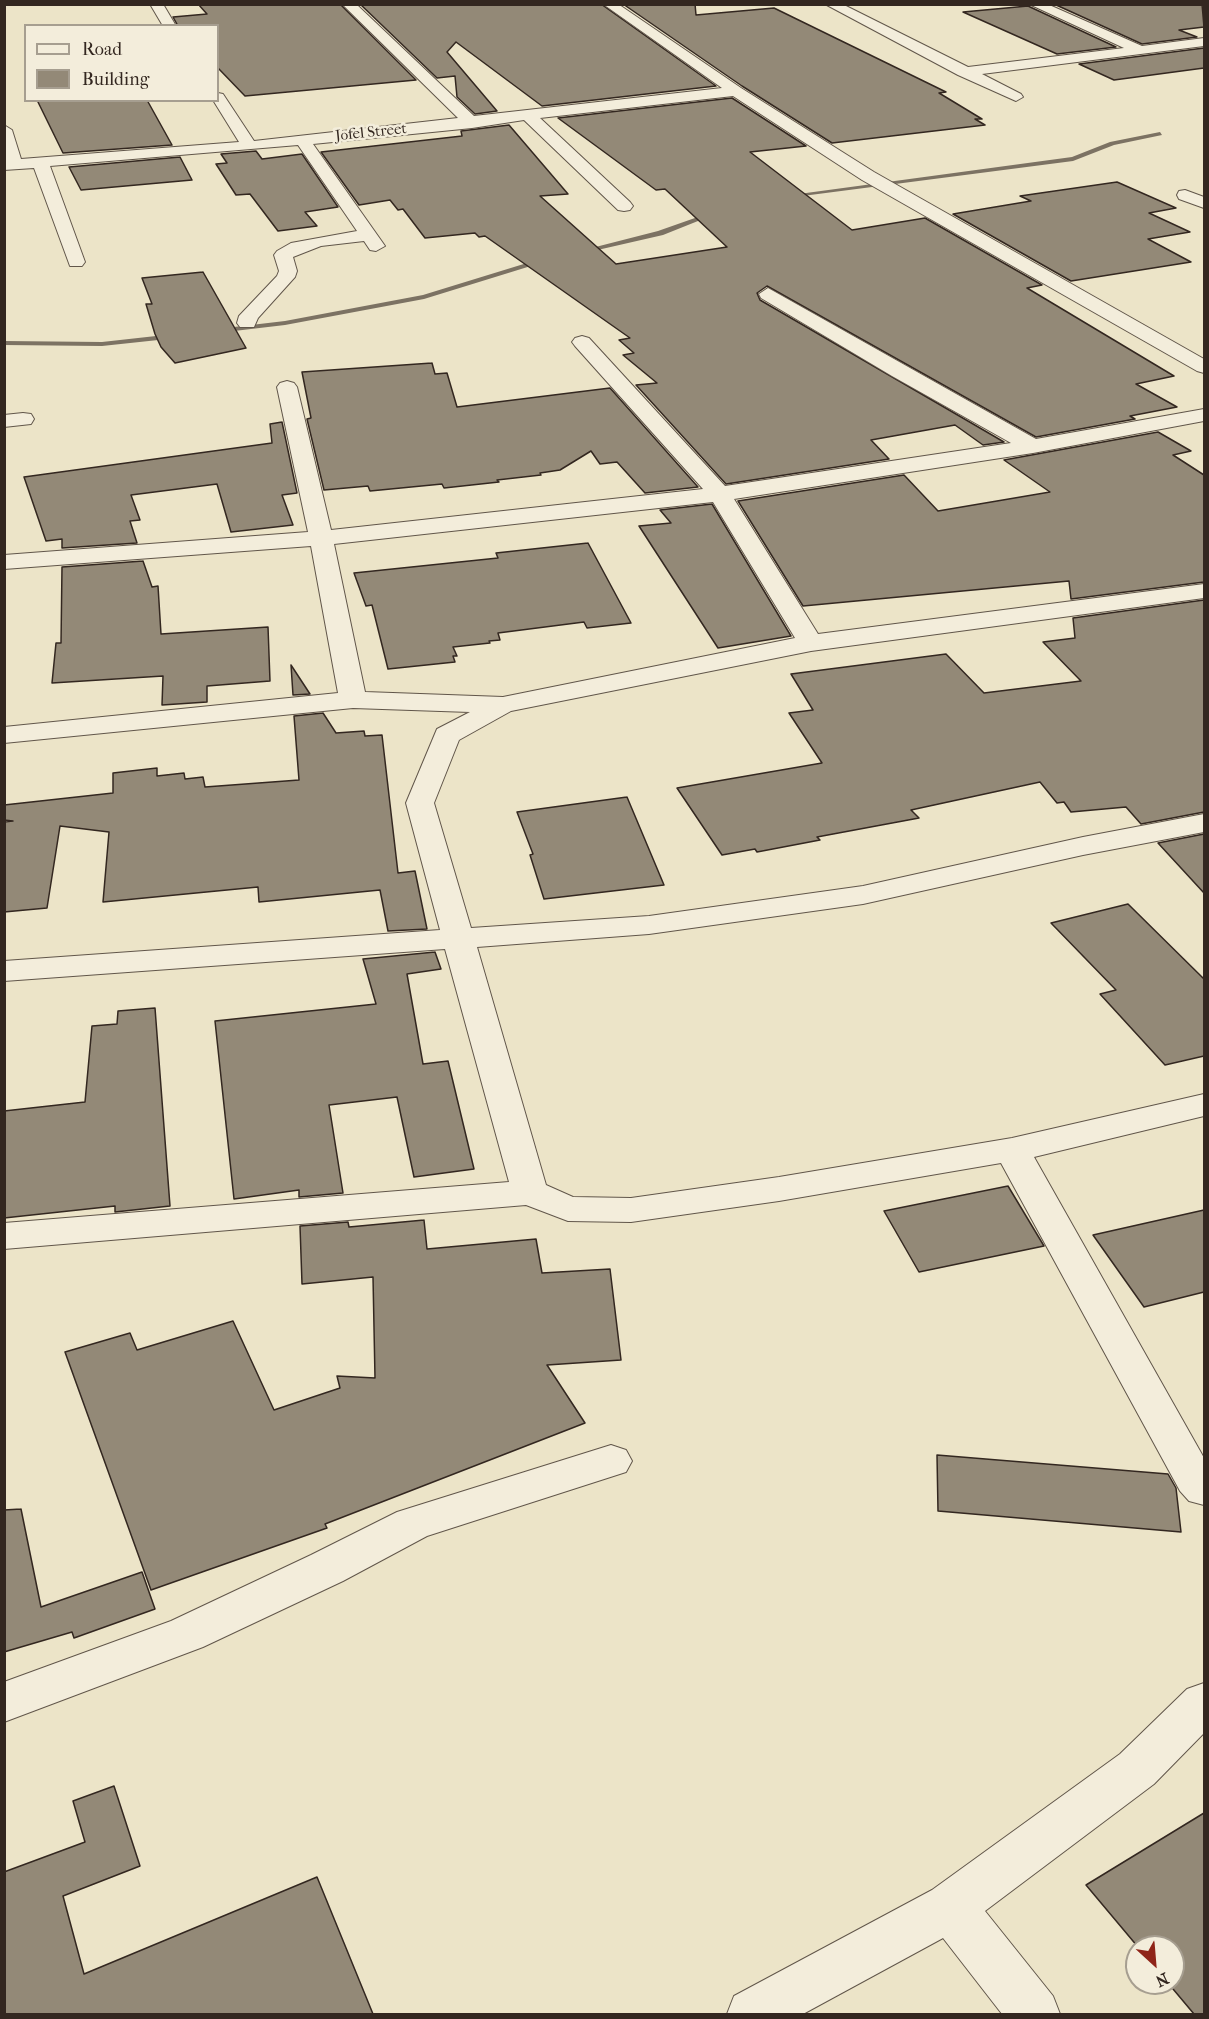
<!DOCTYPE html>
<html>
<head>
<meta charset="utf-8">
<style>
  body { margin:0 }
  #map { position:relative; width:1209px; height:2019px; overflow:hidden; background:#ece4c8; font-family:"IM FELL French Canon",serif }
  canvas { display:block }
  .frame { position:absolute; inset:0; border:6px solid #332720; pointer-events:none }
  .legend { position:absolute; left:24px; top:24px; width:195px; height:78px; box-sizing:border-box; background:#f3eddb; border:2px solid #a69e90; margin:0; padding:8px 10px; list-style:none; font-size:18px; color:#332720 }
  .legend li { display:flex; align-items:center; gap:12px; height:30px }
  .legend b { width:30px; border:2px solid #a69e90 }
  .north { position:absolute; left:1125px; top:1935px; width:60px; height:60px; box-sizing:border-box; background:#f3eddb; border:2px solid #a69e90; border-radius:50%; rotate:154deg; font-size:16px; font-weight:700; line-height:24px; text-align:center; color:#332720 }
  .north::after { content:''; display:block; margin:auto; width:21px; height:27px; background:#8f2418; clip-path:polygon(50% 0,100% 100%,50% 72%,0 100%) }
</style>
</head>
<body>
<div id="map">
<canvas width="1209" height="2019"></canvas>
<div class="frame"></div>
<ul class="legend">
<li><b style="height:8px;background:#f3eddb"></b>Road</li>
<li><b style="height:16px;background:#938977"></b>Building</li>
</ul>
<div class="north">N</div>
</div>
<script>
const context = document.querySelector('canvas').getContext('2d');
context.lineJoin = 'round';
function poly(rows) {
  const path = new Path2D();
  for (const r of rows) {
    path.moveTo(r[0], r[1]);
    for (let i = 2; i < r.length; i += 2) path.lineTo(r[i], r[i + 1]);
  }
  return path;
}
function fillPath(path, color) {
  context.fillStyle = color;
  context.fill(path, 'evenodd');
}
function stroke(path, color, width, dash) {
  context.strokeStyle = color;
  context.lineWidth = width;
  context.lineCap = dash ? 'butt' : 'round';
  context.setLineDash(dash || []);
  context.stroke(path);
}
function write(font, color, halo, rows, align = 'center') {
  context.font = font + ' "IM FELL French Canon",serif';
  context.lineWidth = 5;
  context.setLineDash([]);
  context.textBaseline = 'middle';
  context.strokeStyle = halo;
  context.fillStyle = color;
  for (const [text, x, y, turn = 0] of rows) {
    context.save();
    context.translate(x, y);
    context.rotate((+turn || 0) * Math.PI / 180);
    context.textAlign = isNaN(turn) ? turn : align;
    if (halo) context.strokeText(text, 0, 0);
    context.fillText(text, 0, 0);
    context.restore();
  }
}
const stream = poly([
  [1160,132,1162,135,1114,145,1073,161,787,198,784,196,1072,157,1110,142,1160,132],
  [712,212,718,213,663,235,580,254,576,252,658,231,712,212],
  [540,259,547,261,424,299,285,325,217,333,213,331,217,329,285,321,423,295,540,259],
  [174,334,178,336,177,338,102,346,4,345,4,341,102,342,174,334]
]);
const building = poly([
  [198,4,340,4,416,80,245,96,218,68,218,26,178,26,173,17,207,14,198,4],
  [360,4,601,4,716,86,542,106,456,42,447,52,497,111,475,114,457,97,455,76,437,78,360,4],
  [623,4,695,4,696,15,774,8,946,92,939,93,982,119,975,119,985,125,832,143,742,86,623,4],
  [1054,4,1202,4,1204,27,1179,30,1197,37,1142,44,1054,4],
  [1028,6,1116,47,1057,54,963,12,1028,6],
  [1204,48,1204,68,1114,80,1079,64,1204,48],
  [732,98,806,146,750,152,852,230,925,218,1042,285,1027,288,1174,376,1136,384,1177,407,1130,416,1135,419,1036,437,767,286,757,293,760,300,1004,442,983,445,955,425,871,440,889,459,726,484,636,385,657,383,623,355,634,353,619,340,630,338,485,236,479,237,475,233,425,238,403,209,398,210,390,200,359,205,321,152,462,136,461,131,509,125,568,194,540,196,616,264,727,247,665,189,656,190,558,118,732,98],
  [37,100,147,100,172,145,63,153,37,100],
  [256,151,262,159,302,154,338,207,305,212,317,226,278,231,250,194,236,195,216,164,227,163,221,154,256,151],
  [180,157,192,180,81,190,69,167,180,157],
  [1117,182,1176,208,1149,213,1190,232,1148,239,1191,262,1071,281,953,214,1031,201,1020,196,1117,182],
  [203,272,246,348,175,363,161,347,155,334,146,304,152,304,142,278,203,272],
  [432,363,435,374,447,373,457,407,610,388,698,487,645,493,617,462,600,464,591,451,560,470,540,473,541,475,497,480,499,482,444,488,442,484,370,491,368,486,324,490,307,419,311,418,302,372,432,363],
  [282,422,297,493,282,495,293,525,231,532,217,484,131,495,140,520,130,521,137,543,62,548,62,539,46,541,24,477,272,443,270,424,282,422],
  [1158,432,1191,451,1173,455,1204,475,1204,582,1071,599,1069,581,803,606,738,501,904,475,938,511,1050,492,1004,460,1158,432],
  [712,504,791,636,718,648,639,526,671,523,660,510,712,504],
  [588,543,631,623,587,628,584,622,498,633,500,640,489,641,490,643,453,647,457,656,453,656,455,662,388,669,372,605,366,606,354,573,498,558,496,553,588,543],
  [143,561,152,587,158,586,161,634,268,627,270,681,207,686,207,702,162,705,163,676,52,683,56,643,61,643,62,567,143,561],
  [1204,600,1204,812,1141,824,1126,807,1071,812,1064,802,1057,803,1040,782,911,810,919,818,817,837,820,840,757,852,755,849,722,855,677,788,822,763,789,713,813,710,791,674,946,654,984,693,1081,681,1043,642,1075,638,1073,618,1204,600],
  [291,665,310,694,293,695,291,665],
  [323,713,336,733,364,731,365,736,382,735,398,873,415,871,427,929,388,931,380,890,259,902,258,887,103,902,109,832,60,826,47,908,4,912,4,822,13,821,4,820,4,805,113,793,113,773,157,768,157,776,184,773,185,779,203,777,205,787,299,780,294,716,323,713],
  [627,797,664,885,544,899,530,855,533,854,517,812,627,797],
  [1204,834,1204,893,1158,843,1204,834],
  [1128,904,1204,979,1204,1056,1165,1065,1100,994,1116,990,1051,923,1128,904],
  [435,952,441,969,407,974,423,1064,448,1061,474,1169,414,1177,397,1097,329,1105,343,1193,299,1197,299,1190,234,1199,215,1021,376,1004,363,959,435,952],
  [155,1008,170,1206,115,1212,115,1206,4,1218,4,1111,85,1102,92,1026,117,1024,118,1011,155,1008],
  [1008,1186,1044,1246,919,1272,884,1211,1008,1186],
  [1204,1210,1204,1292,1144,1307,1093,1235,1204,1210],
  [424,1220,427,1249,536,1239,542,1273,610,1269,621,1360,547,1365,585,1423,325,1524,327,1528,151,1590,65,1352,130,1333,137,1350,233,1321,274,1410,340,1388,337,1376,375,1378,373,1277,302,1284,300,1226,348,1222,349,1227,424,1220],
  [937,1455,1168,1474,1176,1488,1181,1532,938,1511,937,1455],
  [21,1509,41,1607,142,1572,155,1609,74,1638,72,1632,4,1652,4,1510,21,1509],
  [114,1786,140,1866,63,1896,84,1974,317,1877,373,2014,4,2014,4,1872,85,1842,73,1801,114,1786],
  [1204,1813,1204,2014,1194,2014,1168,1983,1173,1983,1173,1947,1138,1947,1086,1885,1204,1813]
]);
const minor = poly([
  [150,4,163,4,176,26,163,26,150,4],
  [342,4,356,4,474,116,722,88,603,4,618,4,741,88,874,172,1204,359,1204,373,1197,371,862,180,733,96,540,118,630,202,633,206,630,210,624,211,618,210,524,120,472,128,313,144,385,246,376,251,370,250,364,241,321,246,293,257,297,271,295,277,258,318,254,327,240,327,237,323,239,316,277,276,279,271,274,255,277,251,291,243,357,231,298,145,50,166,85,262,82,266,70,266,34,168,4,170,4,125,12,130,21,159,239,142,213,100,218,100,218,93,223,94,254,141,458,118,342,4],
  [825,4,842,4,968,67,1124,48,1029,4,1047,4,1142,46,1204,38,1204,46,982,74,1021,94,1023,97,1016,101,958,75,825,4],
  [1185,190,1204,197,1204,208,1179,199,1177,195,1179,191,1185,190],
  [768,288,1036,439,1204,409,1204,421,1033,453,734,499,818,634,1204,584,1204,598,811,651,511,711,459,740,434,803,471,928,649,916,863,886,1083,837,1204,814,1204,832,1083,855,863,904,649,934,477,947,546,1185,573,1197,631,1198,779,1177,1012,1138,1204,1094,1204,1116,1034,1157,1204,1458,1204,1505,1189,1501,1180,1491,1001,1163,779,1201,631,1222,568,1221,526,1205,4,1249,4,1223,509,1182,445,949,4,981,4,961,440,930,406,803,437,729,470,712,353,708,4,743,4,727,338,693,311,546,4,569,4,555,308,532,277,387,280,383,287,381,294,383,297,387,331,530,703,489,575,346,572,342,575,338,582,336,589,338,725,486,1011,443,892,376,761,298,759,294,768,288],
  [713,502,795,638,503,697,365,692,334,544,713,502],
  [23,413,31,414,34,419,31,424,4,427,4,415,23,413],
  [611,1445,626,1450,632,1461,626,1472,427,1536,343,1581,203,1647,4,1722,4,1682,171,1621,311,1555,397,1512,611,1445],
  [1204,1683,1204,1733,1154,1784,985,1911,1053,1996,1060,2014,1002,2014,943,1938,803,2014,727,2014,734,1996,932,1890,1120,1754,1187,1689,1204,1683]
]);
const farStreetnames = [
  ["Jofel Street",371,133,-6]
];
fillPath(stream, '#7c7263');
fillPath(building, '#938977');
stroke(building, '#332720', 1.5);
stroke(minor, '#61564a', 2);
fillPath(minor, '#f3eddb');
write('15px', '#332720', '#f3eddb', farStreetnames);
</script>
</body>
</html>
